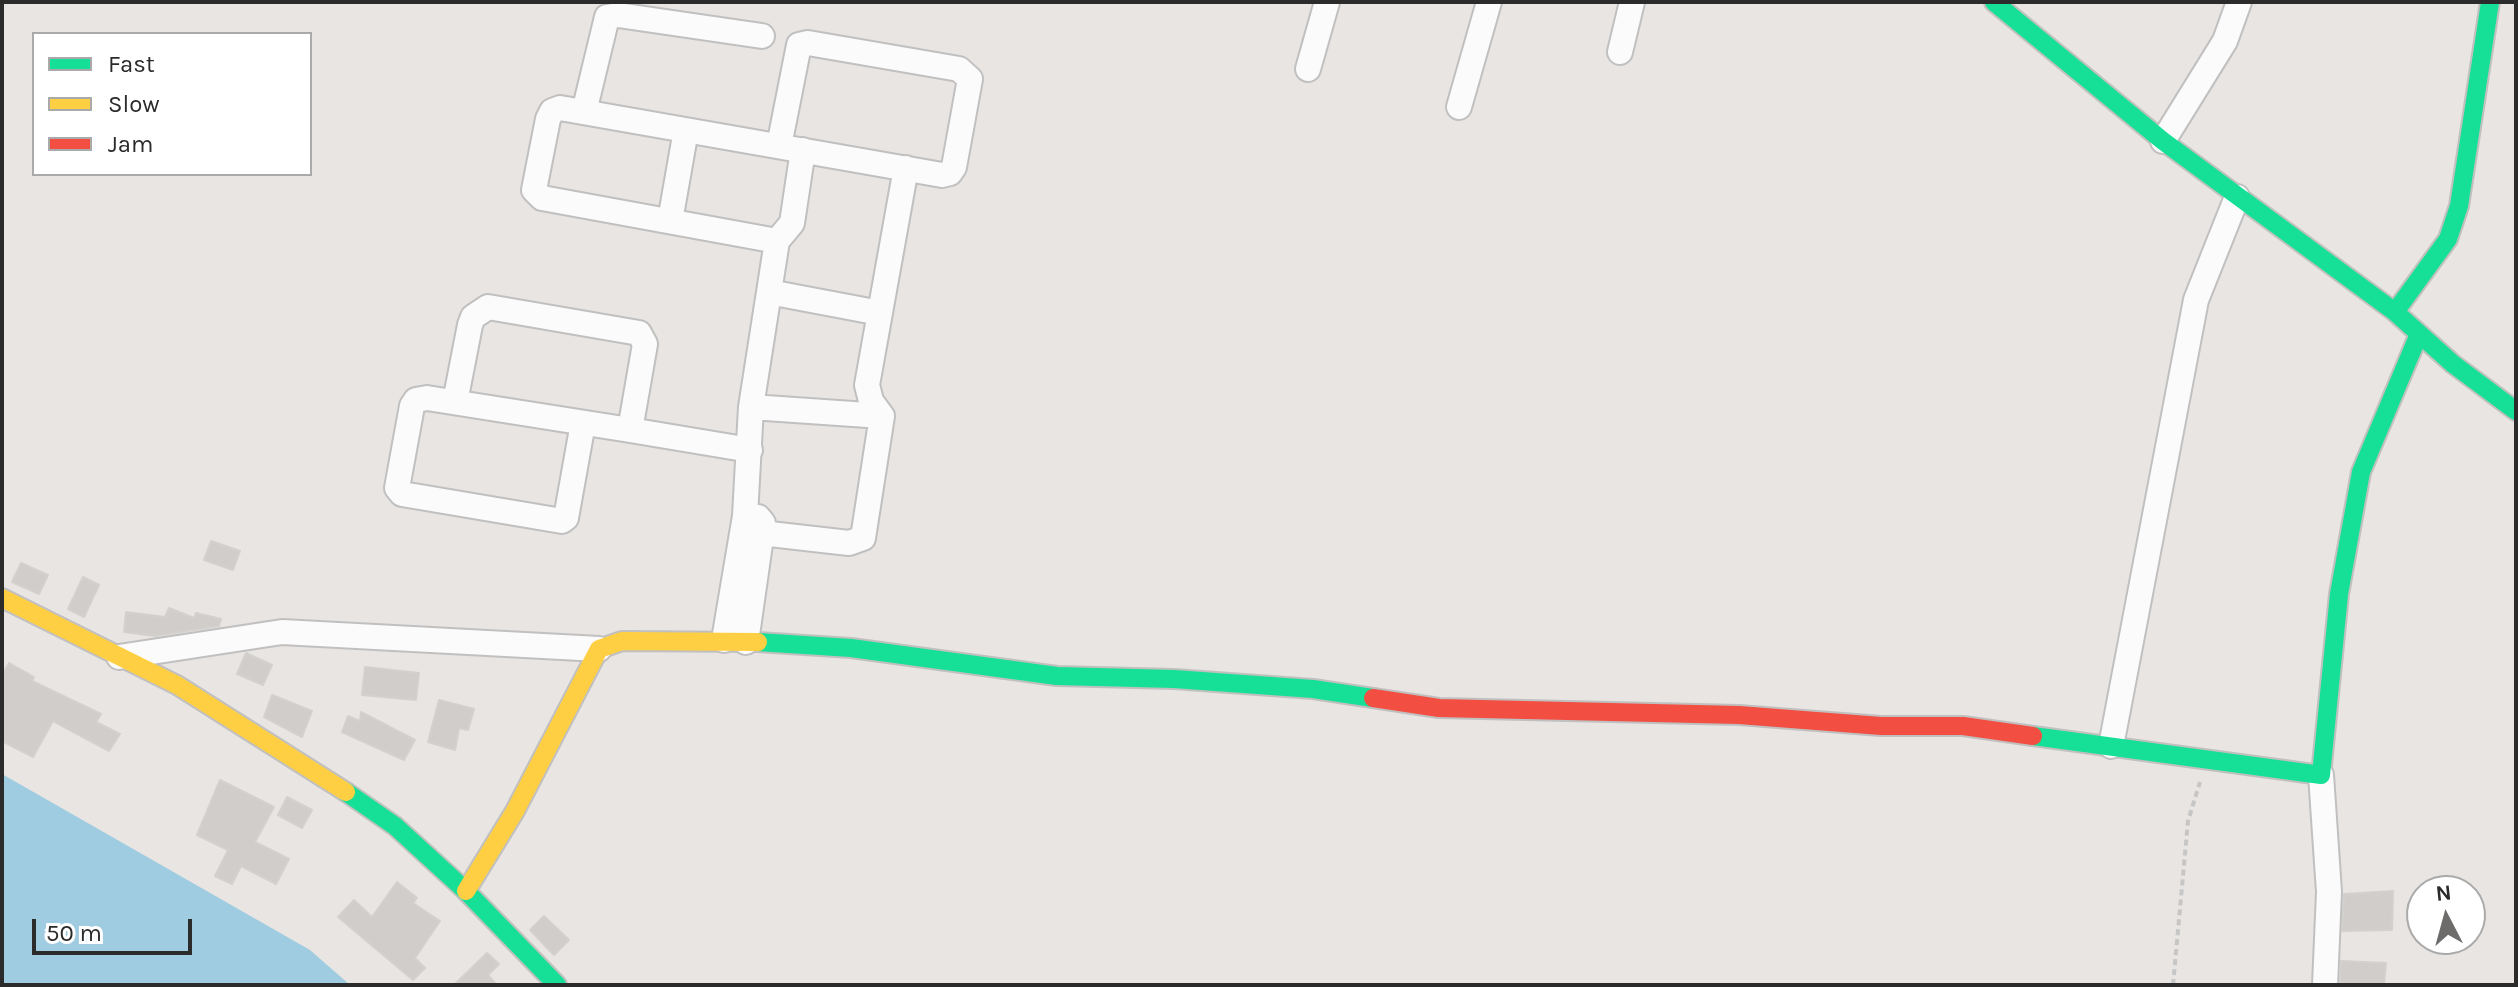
<!DOCTYPE html>
<html>
<head>
<meta charset="utf-8">
<style>
  body { margin:0 }
  #map { position:relative; width:2518px; height:987px; overflow:hidden; background:#e8e5e2; font-family:Karla,sans-serif }
  canvas { display:block }
  .frame { position:absolute; inset:0; border:4px solid #2b2b2b; pointer-events:none }
  .legend { position:absolute; left:32px; top:32px; width:280px; height:144px; box-sizing:border-box; background:#fff; border:2px solid #aaa; margin:0; padding:10px 14px; list-style:none; font-size:24px; color:#2b2b2b }
  .legend li { display:flex; align-items:center; gap:16px; height:40px }
  .legend b { width:40px; border:2px solid #aaa }
  .north { position:absolute; left:2406px; top:875px; width:80px; height:80px; box-sizing:border-box; background:#fff; border:2px solid #aaa; border-radius:50%; rotate:354deg; font-size:22px; font-weight:700; line-height:32px; text-align:center; color:#2b2b2b }
  .north::after { content:''; display:block; margin:auto; width:28px; height:36px; background:#6d6c6b; clip-path:polygon(50% 0,100% 100%,50% 72%,0 100%) }
  .scale { position:absolute; left:32px; top:919px; width:160px; height:36px; box-sizing:border-box; border:4px solid #2b2b2b; border-top:0; padding-left:10px; font-size:24px; line-height:28px; white-space:nowrap; color:#2b2b2b; -webkit-text-stroke:6px #fff; paint-order:stroke }
</style>
</head>
<body>
<div id="map">
<canvas width="2518" height="987"></canvas>
<div class="frame"></div>
<ul class="legend">
<li><b style="height:10px;background:#16e098"></b>Fast</li>
<li><b style="height:10px;background:#ffcf43"></b>Slow</li>
<li><b style="height:10px;background:#f24e42"></b>Jam</li>
</ul>
<div class="north">N</div>
<div class="scale">50 m</div>
</div>
<script>
const context = document.querySelector('canvas').getContext('2d');
context.lineJoin = 'round';
function fillPath(path, color) {
  context.fillStyle = color;
  context.fill(path, 'evenodd');
}
function poly(rows) {
  const path = new Path2D();
  for (const r of rows) {
    path.moveTo(r[0], r[1]);
    for (let i = 2; i < r.length; i += 2) path.lineTo(r[i], r[i + 1]);
  }
  return path;
}
function stroke(path, color, width, dash) {
  context.strokeStyle = color;
  context.lineWidth = width;
  context.lineCap = dash ? 'butt' : 'round';
  context.setLineDash(dash || []);
  context.stroke(path);
}
const water = poly([
  [2,774,310,950,350,985,2,985]
]);
const building = poly([
  [211,541,240,551,233,570,204,560,211,541],
  [21,563,48,575,39,594,12,582,21,563],
  [83,577,99,585,84,617,68,609,83,577],
  [169,608,194,618,196,613,221,619,219,626,155,636,124,632,126,612,165,617,169,608],
  [246,653,272,665,263,685,237,674,246,653],
  [9,663,34,677,32,681,101,714,96,722,120,734,109,751,53,721,33,757,2,741,2,675,9,663],
  [365,667,419,673,416,700,362,695,365,667],
  [272,695,312,711,302,737,264,717,272,695],
  [439,700,474,709,468,730,459,728,455,750,428,742,439,700],
  [361,712,415,740,404,760,342,732,348,716,360,721,361,712],
  [220,780,274,807,255,842,289,859,276,884,241,866,232,884,215,876,228,850,197,835,220,780],
  [287,797,312,810,302,828,278,815,287,797],
  [397,882,417,898,413,903,440,921,415,958,425,968,413,980,338,917,354,900,372,917,397,882],
  [2393,891,2392,930,2342,931,2344,894,2393,891],
  [544,916,569,940,554,955,530,930,544,916],
  [487,953,499,964,488,975,497,985,454,985,487,953],
  [2341,961,2386,963,2384,985,2340,985,2341,961]
]);
const path = poly([
  [2173,985,2188,821,2200,782]
]);
const street = poly([
  [1620,52,1632,2],
  [1308,69,1327,2],
  [1459,107,1489,2],
  [584,112,607,17,618,15,762,36],
  [2163,141,2225,41,2239,2],
  [670,221,686,130],
  [777,241,542,198,534,190,548,119,552,111,560,108,942,175,950,173,954,167,970,79,959,69,808,43,799,45,779,146],
  [769,292,880,313],
  [455,402,470,325,473,317,488,307,639,333,645,344,630,430],
  [751,407,882,416],
  [583,423,566,518,562,521,402,494,397,488,412,406,416,400,427,398,630,430,750,450],
  [745,516,751,407,777,241,792,223,803,150],
  [761,533,849,543,863,538,882,416,871,401,867,385,906,168],
  [724,640,745,516,758,517,763,523,746,642],
  [119,657,282,632,599,649],
  [2111,746,2196,300,2237,197],
  [2321,775,2329,892,2325,985]
]);
const fast = poly([
  [1994,2,2163,141,2395,312,2453,364,2516,411],
  [2395,312,2448,239,2459,206,2490,2],
  [758,642,851,648,1057,676,1174,679,1313,689,1373,698],
  [2033,736,2321,775,2339,594,2361,472,2419,334],
  [346,792,395,826,466,891,557,985]
]);
const slow = poly([
  [2,598,177,685,346,792],
  [466,891,515,811,599,649,622,641,758,642]
]);
const jam = poly([
  [1373,698,1439,708,1739,715,1881,726,1963,726,2033,736]
]);
fillPath(water, '#9fcce1');
fillPath(building, '#d0cdcb');
stroke(building, '#d3d1ce', 2);
stroke(street, '#c1c0c0', 28);
stroke(fast, '#c1c0c0', 22);
stroke(slow, '#c1c0c0', 22);
stroke(jam, '#c1c0c0', 22);
stroke(path, '#c6c6c6', 4, [6, 4]);
stroke(street, '#fcfbfb', 24);
stroke(fast, '#16e098', 18);
stroke(slow, '#ffcf43', 18);
stroke(jam, '#f24e42', 18);
</script>
</body>
</html>
